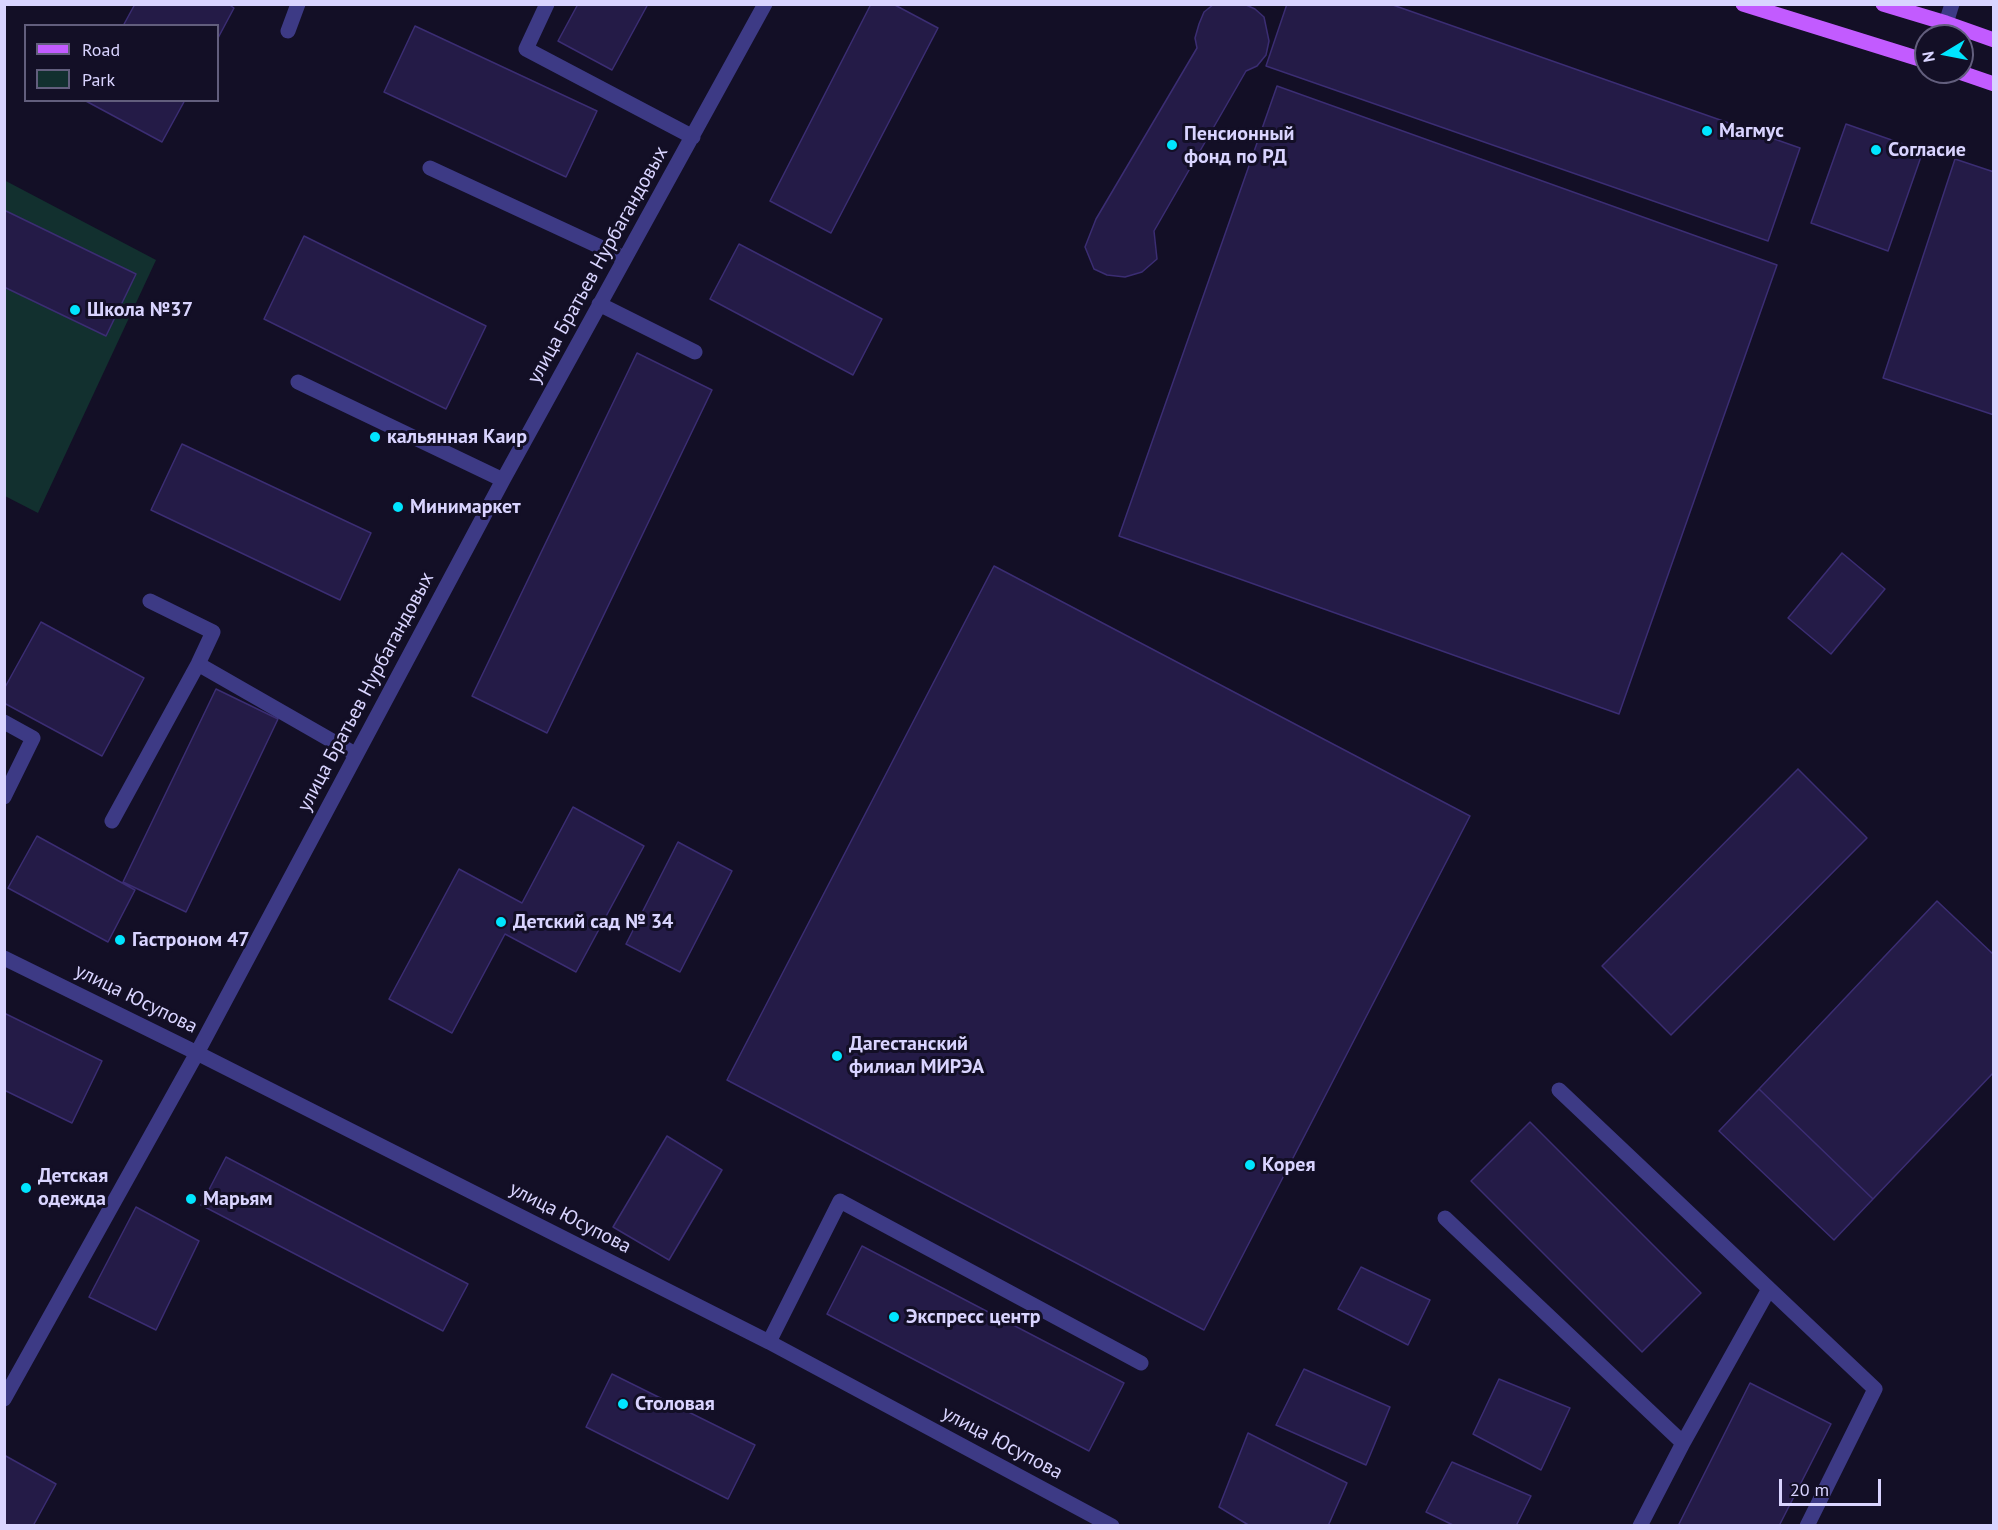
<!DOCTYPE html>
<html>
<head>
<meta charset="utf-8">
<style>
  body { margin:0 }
  #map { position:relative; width:1998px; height:1530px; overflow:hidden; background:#130f26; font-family:"PT Sans",sans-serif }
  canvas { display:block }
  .frame { position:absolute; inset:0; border:6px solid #d9d4ff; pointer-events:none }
  .legend { position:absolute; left:24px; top:24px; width:195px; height:78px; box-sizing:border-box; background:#130f26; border:2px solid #625e7d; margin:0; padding:8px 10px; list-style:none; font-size:18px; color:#d9d4ff }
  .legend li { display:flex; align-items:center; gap:12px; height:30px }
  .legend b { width:30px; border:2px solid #625e7d }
  .north { position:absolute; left:1914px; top:24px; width:60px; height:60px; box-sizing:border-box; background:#130f26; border:2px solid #625e7d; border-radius:50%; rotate:260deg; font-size:16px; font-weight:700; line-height:24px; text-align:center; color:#d9d4ff }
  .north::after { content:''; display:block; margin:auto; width:21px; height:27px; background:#00e5ff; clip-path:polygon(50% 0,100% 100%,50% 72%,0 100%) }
  .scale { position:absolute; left:1779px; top:1479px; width:102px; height:27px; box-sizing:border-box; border:3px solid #d9d4ff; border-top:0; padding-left:8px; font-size:18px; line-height:21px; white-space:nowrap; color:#d9d4ff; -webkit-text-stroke:4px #130f26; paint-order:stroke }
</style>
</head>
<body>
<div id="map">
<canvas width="1998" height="1530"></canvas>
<div class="frame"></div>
<ul class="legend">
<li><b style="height:8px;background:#c25bff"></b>Road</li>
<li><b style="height:16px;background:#12302f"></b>Park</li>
</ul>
<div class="north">N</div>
<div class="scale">20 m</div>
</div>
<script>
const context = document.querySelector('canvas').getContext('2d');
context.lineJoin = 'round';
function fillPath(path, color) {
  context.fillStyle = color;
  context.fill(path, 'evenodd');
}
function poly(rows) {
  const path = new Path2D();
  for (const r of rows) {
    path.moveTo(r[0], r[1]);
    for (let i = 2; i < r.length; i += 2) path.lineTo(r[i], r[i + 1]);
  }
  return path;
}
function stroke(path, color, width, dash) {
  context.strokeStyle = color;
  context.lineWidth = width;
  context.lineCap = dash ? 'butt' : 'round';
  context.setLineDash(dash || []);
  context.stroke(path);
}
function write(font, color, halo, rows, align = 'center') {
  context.font = font + ' "PT Sans",sans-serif';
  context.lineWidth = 6;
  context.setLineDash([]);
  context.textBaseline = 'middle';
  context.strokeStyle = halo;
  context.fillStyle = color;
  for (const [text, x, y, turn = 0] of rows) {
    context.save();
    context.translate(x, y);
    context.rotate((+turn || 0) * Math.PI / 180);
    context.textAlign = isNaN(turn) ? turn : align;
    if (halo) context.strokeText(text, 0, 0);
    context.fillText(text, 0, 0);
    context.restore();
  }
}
const green = poly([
  [4,180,156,260,38,513,5,496]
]);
const building = poly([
  [135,4,228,4,234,8,218,38,218,26,123,26,135,4],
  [578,4,648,4,612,70,558,41,578,4],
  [871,4,893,4,938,28,831,233,770,201,871,4],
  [1214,4,1244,4,1255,9,1264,17,1269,41,1266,55,1257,66,1246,71,1154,231,1157,259,1142,272,1125,277,1107,275,1094,269,1085,247,1096,219,1197,48,1195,38,1199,24,1204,12,1214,4],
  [1287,4,1390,4,1800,148,1768,241,1266,66,1287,4],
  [415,26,597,111,566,177,384,92,415,26],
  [1277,86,1777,265,1619,714,1119,536,1277,86],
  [84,100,185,100,162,142,84,100],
  [1846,124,1923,151,1888,251,1811,223,1846,124],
  [1955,159,1994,172,1994,415,1883,378,1955,159],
  [4,210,136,274,106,336,4,287,4,210],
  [304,236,486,326,446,409,264,319,304,236],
  [739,244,882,319,853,375,710,299,739,244],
  [637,353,712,390,547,733,472,696,637,353],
  [182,444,371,533,340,600,151,510,182,444],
  [1842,553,1885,589,1831,654,1788,618,1842,553],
  [994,566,1470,816,1204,1330,727,1080,994,566],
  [41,622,144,678,102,756,4,703,4,689,41,622],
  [216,689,278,719,186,912,123,882,216,689],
  [1798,769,1867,838,1671,1035,1602,966,1798,769],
  [573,807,644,846,576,972,505,934,452,1033,389,999,459,869,522,903,573,807],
  [37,836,135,890,108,942,8,888,37,836],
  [678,842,732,871,680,972,626,944,678,842],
  [1937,901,1994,955,1994,1072,1873,1199,1759,1089,1937,901],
  [4,1013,102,1061,72,1123,4,1090,4,1013],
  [1759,1089,1873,1199,1834,1240,1719,1131,1759,1089],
  [1530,1122,1701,1293,1642,1352,1471,1181,1530,1122],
  [667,1136,722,1170,669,1260,613,1227,667,1136],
  [226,1157,468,1284,443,1331,201,1205,226,1157],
  [136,1207,199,1241,156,1330,89,1297,136,1207],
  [862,1246,1124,1383,1089,1451,827,1314,862,1246],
  [1361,1267,1430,1300,1408,1345,1338,1309,1361,1267],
  [1304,1369,1390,1407,1366,1465,1276,1425,1304,1369],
  [612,1374,755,1445,728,1499,586,1427,612,1374],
  [1499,1379,1570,1408,1541,1470,1473,1434,1499,1379],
  [1750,1383,1831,1424,1779,1526,1678,1526,1750,1383],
  [1248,1433,1347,1483,1328,1526,1250,1526,1219,1507,1248,1433],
  [4,1455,56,1484,33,1526,4,1526,4,1455],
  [1452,1462,1531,1496,1516,1526,1455,1526,1426,1512,1452,1462]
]);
const minor = poly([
  [547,4,526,49,693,137],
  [1946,23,1952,4],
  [288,31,298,4],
  [430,168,624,258],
  [599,304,695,352],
  [298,382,503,480],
  [198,664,355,754],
  [4,722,33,738,4,797],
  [112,821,198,664,213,632,150,601],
  [4,958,197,1053,769,1342,1112,1526],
  [1559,1090,1875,1389,1807,1526],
  [1445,1218,1683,1443,1640,1526],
  [769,1342,840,1201,1141,1363],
  [4,1399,197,1053,503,480,765,4],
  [1683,1443,1769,1289]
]);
const major = poly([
  [1743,4,1926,61],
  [1883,4,1946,23,1994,40],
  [1959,72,1994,84]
]);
const markers = [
  [1707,131,6,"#00e5ff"],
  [1172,145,6,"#00e5ff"],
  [1876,150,6,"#00e5ff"],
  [75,310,6,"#00e5ff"],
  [375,437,6,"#00e5ff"],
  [398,507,6,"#00e5ff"],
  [501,922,6,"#00e5ff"],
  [120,940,6,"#00e5ff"],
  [837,1056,6,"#00e5ff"],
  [1250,1165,6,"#00e5ff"],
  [26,1188,6,"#00e5ff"],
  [191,1199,6,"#00e5ff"],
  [894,1317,6,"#00e5ff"],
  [623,1404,6,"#00e5ff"]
];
const poiNames = [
  ["Магмус",1719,131],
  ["Пенсионный",1184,134],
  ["фонд по РД",1184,157],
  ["Согласие",1888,150],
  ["Школа №37",87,310],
  ["кальянная Каир",387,437],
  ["Минимаркет",410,507],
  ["Детский сад № 34",513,922],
  ["Гастроном 47",132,940],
  ["Дагестанский",849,1044],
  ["филиал МИРЭА",849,1067],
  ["Корея",1262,1165],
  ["Детская",38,1176],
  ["одежда",38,1199],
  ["Марьям",203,1199],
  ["Экспресс центр",906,1317],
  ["Столовая",635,1404]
];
const streetNames = [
  ["улица Братьев Нурбагандовых",598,265,-61],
  ["улица Братьев Нурбагандовых",366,692,-62],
  ["улица Юсупова",136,999,26],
  ["улица Юсупова",570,1218,27],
  ["улица Юсупова",1002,1443,28]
];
fillPath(green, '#12302f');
fillPath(building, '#241b47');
stroke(building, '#3b2d73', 1.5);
stroke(minor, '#3d3a85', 15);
stroke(major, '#c25bff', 15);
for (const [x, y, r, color] of markers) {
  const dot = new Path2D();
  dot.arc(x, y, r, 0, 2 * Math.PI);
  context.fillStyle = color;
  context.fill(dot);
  stroke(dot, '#130f26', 2);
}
write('bold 20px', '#d9d4ff', '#130f26', poiNames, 'left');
write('20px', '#d9d4ff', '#130f26', streetNames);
</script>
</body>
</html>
